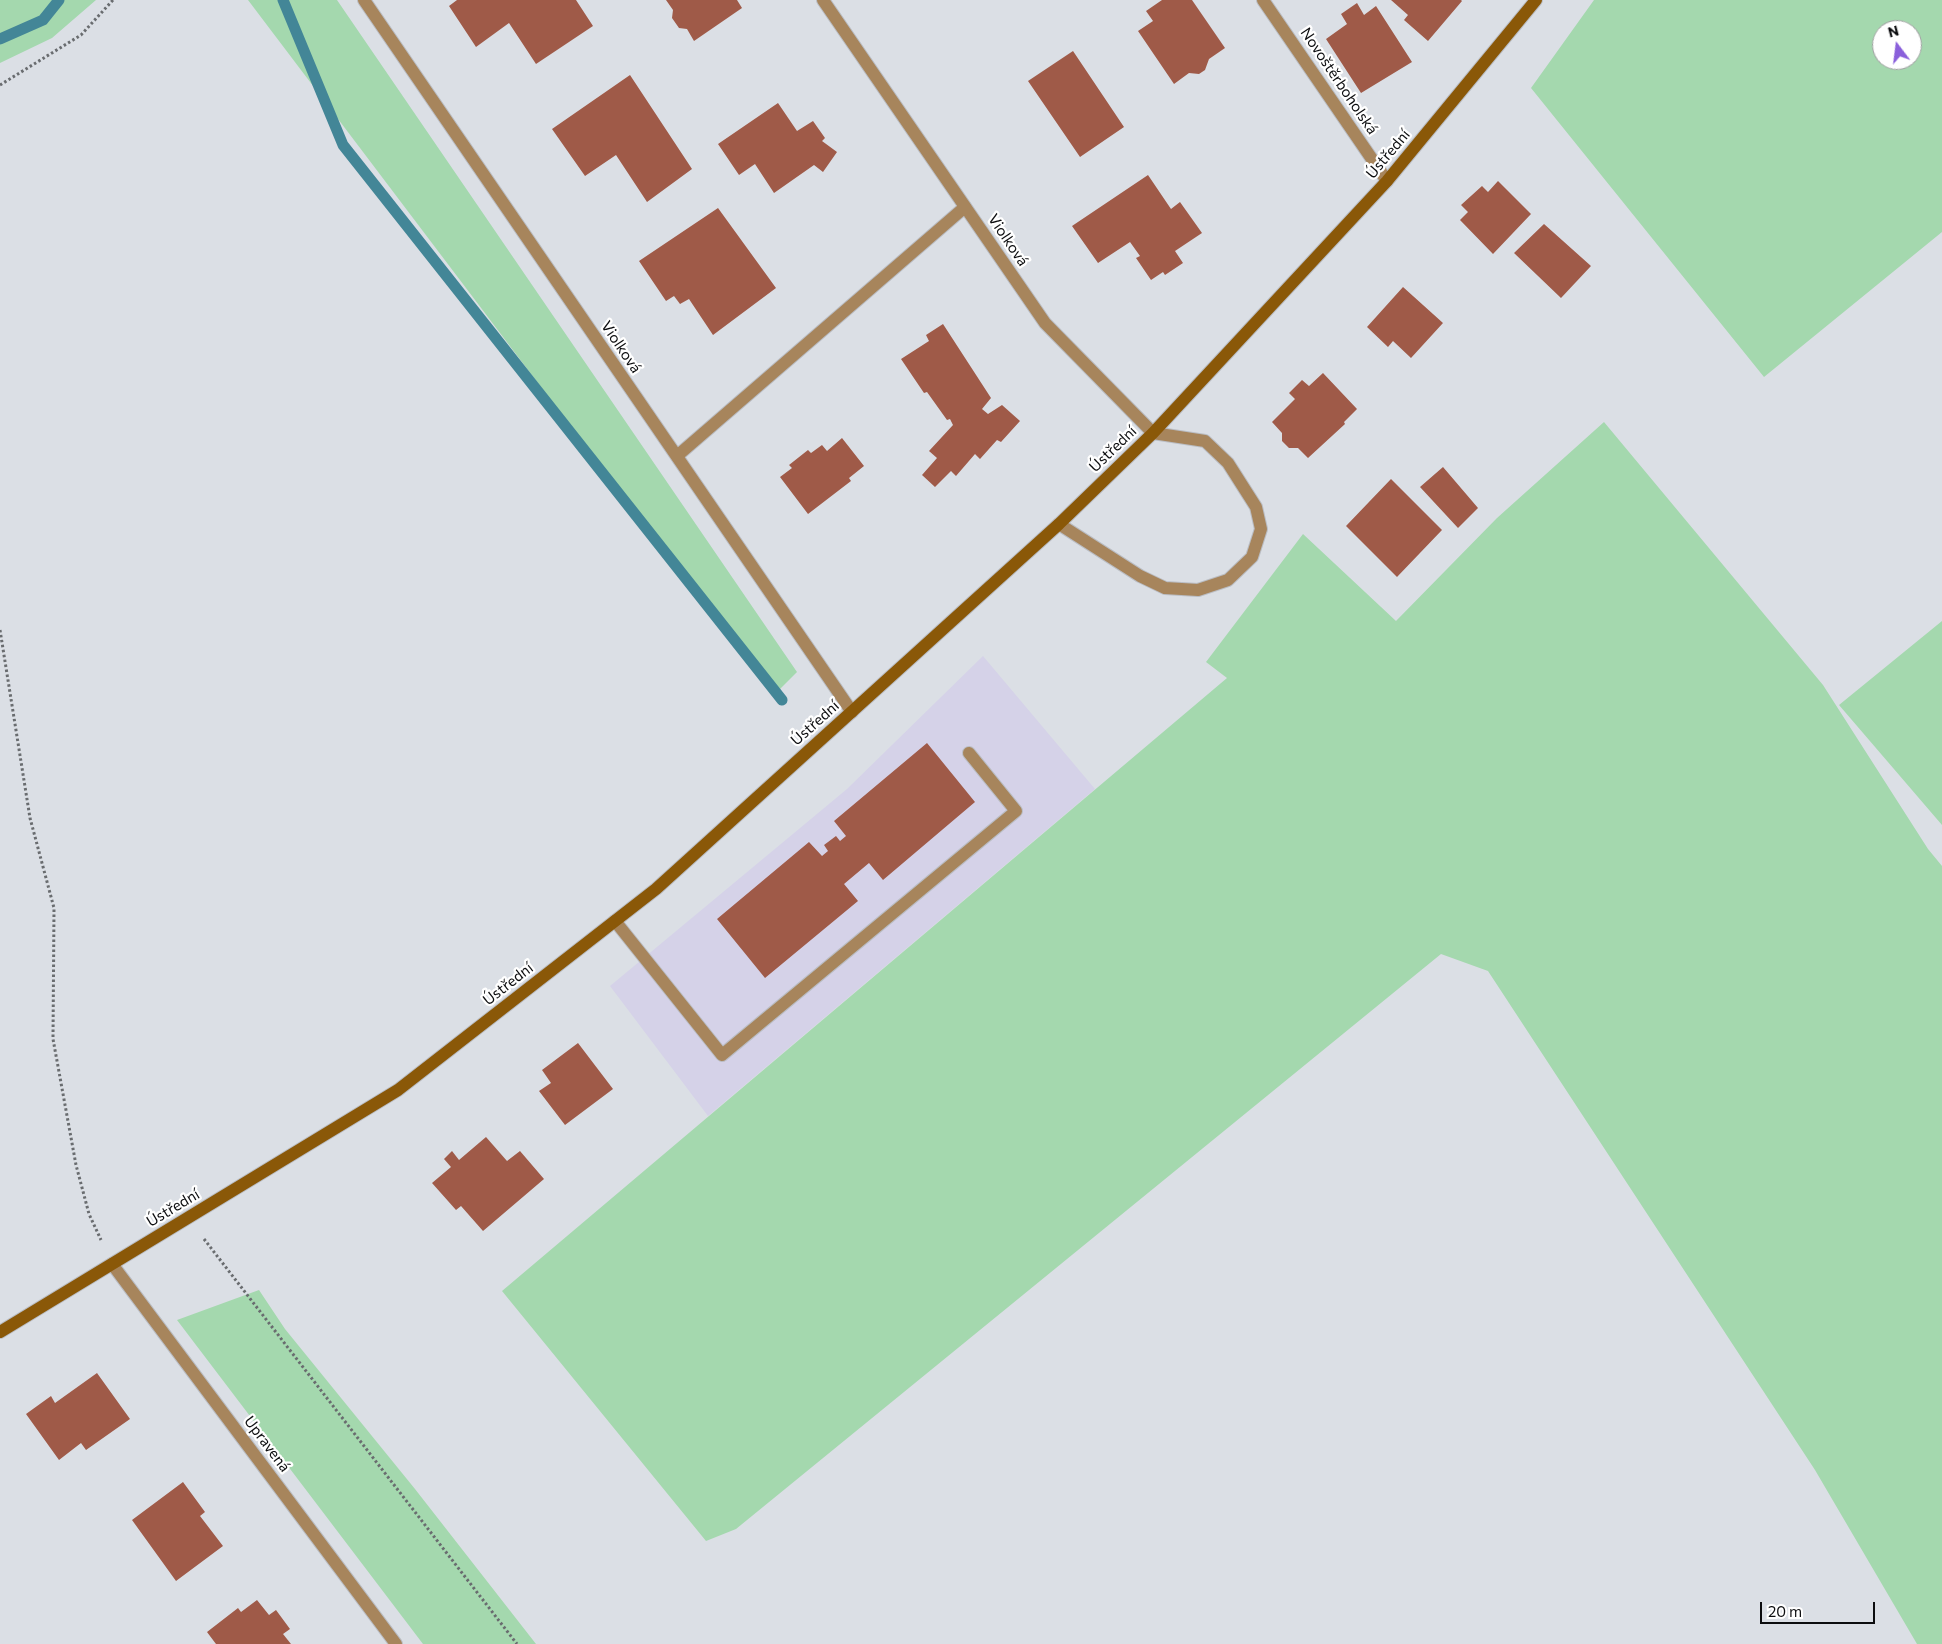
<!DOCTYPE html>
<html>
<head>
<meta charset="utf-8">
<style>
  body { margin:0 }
  #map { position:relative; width:1942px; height:1644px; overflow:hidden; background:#dbdfe5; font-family:Commissioner,sans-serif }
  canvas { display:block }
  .north { position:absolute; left:1872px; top:20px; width:50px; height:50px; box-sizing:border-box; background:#fff; border:1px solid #9e9e9f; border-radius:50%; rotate:345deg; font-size:14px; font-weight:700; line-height:20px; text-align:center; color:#0c0d0f }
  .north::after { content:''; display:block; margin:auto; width:18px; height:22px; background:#8a60db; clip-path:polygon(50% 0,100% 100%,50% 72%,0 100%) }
  .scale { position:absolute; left:1760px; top:1602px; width:115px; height:22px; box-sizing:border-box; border:2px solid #0c0d0f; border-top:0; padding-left:6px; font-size:15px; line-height:18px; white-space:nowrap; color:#0c0d0f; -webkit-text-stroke:4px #fff; paint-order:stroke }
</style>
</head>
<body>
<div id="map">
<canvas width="1942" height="1644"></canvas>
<div class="north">N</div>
<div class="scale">20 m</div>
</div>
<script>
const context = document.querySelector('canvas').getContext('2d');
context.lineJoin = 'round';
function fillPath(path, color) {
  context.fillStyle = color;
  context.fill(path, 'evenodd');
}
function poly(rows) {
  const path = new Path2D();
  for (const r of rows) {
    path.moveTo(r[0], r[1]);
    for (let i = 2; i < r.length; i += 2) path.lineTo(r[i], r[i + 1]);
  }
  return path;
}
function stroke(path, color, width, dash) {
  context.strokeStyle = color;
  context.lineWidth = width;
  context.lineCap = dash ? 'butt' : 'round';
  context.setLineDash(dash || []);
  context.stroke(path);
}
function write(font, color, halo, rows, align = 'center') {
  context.font = font + ' Commissioner,sans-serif';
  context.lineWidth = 4.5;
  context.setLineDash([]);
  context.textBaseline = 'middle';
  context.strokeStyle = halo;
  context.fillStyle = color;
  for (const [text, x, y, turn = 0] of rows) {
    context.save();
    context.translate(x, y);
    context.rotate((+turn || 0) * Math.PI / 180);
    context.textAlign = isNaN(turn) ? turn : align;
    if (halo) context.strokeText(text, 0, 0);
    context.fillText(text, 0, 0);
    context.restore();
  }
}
const commercial = poly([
  [983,656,1095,789,708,1116,610,986,847,789]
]);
const green = poly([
  [0,0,96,0,52,38,0,63],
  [248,0,337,0,797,672,774,695],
  [1594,0,1942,0,1942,232,1764,377,1531,88],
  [1882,30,1912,30,1912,60,1882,60],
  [1604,422,1823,685,1928,849,1942,866,1942,1644,1917,1644,1815,1470,1488,971,1441,954,736,1529,706,1541,502,1291,1227,678,1206,662,1303,534,1396,621,1497,518],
  [1942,621,1942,825,1839,705],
  [259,1290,285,1329,415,1489,536,1644,423,1644,177,1320]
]);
const stream = poly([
  [283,0,343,145,782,700],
  [0,39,43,20,59,0]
]);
const building = poly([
  [457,0,576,0,593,26,536,64,509,23,476,47,449,6],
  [666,0,737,0,742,8,694,41,687,29,679,28,672,18,673,10],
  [1162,0,1192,0,1225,48,1209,59,1205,70,1199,74,1189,73,1174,84,1138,31,1153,21,1146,11],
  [1391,0,1461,0,1462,1,1428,41,1404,20,1408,15],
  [1357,3,1364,15,1376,6,1412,62,1361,93,1326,39,1347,24,1341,14],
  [1073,51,1124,127,1080,157,1028,81],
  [630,75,692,169,647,202,616,155,585,176,552,129],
  [778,103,797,131,813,121,825,138,822,141,837,152,823,172,814,165,774,193,755,164,739,175,718,144],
  [1148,175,1171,209,1180,202,1202,233,1175,251,1183,263,1165,275,1163,272,1151,280,1136,258,1140,256,1130,242,1098,263,1072,226],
  [1498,181,1531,214,1493,254,1460,220,1468,212,1461,205,1482,186,1488,192],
  [718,208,776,288,713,335,689,299,680,304,674,296,666,301,639,261],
  [1544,224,1591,266,1561,298,1514,253],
  [1403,287,1443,323,1411,358,1393,341,1388,347,1367,327],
  [943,324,991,398,982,409,988,414,1002,405,1020,421,1001,442,997,440,980,459,975,454,956,476,951,471,935,487,922,475,937,458,929,451,953,425,950,419,947,420,927,392,924,393,901,359,929,341,926,335],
  [1323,373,1357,409,1344,422,1345,424,1308,458,1298,448,1289,448,1282,441,1282,433,1272,422,1295,399,1289,393,1302,380,1309,386],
  [842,438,864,466,849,478,851,481,808,514,780,477,792,468,789,465,808,450,811,453,822,445,827,451],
  [1443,467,1478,508,1458,528,1420,487],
  [1391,479,1442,530,1397,577,1346,526],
  [927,743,975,802,883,880,869,863,844,884,858,901,765,978,717,919,809,842,822,856,828,851,824,845,836,836,840,841,846,836,834,821],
  [578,1043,613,1089,565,1125,539,1091,551,1083,542,1070],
  [486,1137,507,1161,520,1151,544,1179,483,1231,461,1206,456,1210,432,1183,451,1167,444,1159,452,1151,459,1160],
  [97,1373,130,1419,86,1450,81,1443,59,1460,26,1414,51,1396,55,1403],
  [183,1482,205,1512,200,1516,223,1546,176,1581,132,1520],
  [257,1600,269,1615,276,1610,290,1629,283,1634,291,1644,216,1644,207,1632,238,1608,241,1612]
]);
const path = poly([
  [0,85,81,35,113,0],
  [0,630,30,818,54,908,53,1039,76,1165,89,1214,101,1240],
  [204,1239,517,1644]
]);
const lane = poly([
  [677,456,965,207],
  [1059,524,1140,576,1165,588,1198,590,1228,580,1252,557,1261,529,1256,507,1228,463,1205,441,1153,433],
  [615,921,722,1055,1016,811,969,753]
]);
const street = poly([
  [364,0,852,712],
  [823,0,1045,323,1153,433],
  [1263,0,1387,181],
  [112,1264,396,1644]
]);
const secondary = poly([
  [0,1332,398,1090,656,889,1059,524,1153,433,1387,181,1536,0]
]);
const streetNames = [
  ["Novoštěrboholská",1339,81,56],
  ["Ústřední",1388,154,-50],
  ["Violková",1008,240,56],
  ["Violková",621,347,56],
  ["Ústřední",1113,449,-44],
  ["Ústřední",815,723,-42],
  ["Ústřední",508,984,-38],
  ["Ústřední",173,1208,-31],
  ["Upravená",267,1444,53]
];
fillPath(commercial, '#d5d2e8');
fillPath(green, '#a4d8ae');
stroke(stream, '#438697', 11);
fillPath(building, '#9f5a48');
stroke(lane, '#babdc3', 14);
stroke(street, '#babdc3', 14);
stroke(secondary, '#babdc3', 14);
stroke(path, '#696c6f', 3, [2.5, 2.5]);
stroke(lane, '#a7855c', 12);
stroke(street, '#a7855c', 12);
stroke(secondary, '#8a5808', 12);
write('15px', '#0c0d0f', '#fff', streetNames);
</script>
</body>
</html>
